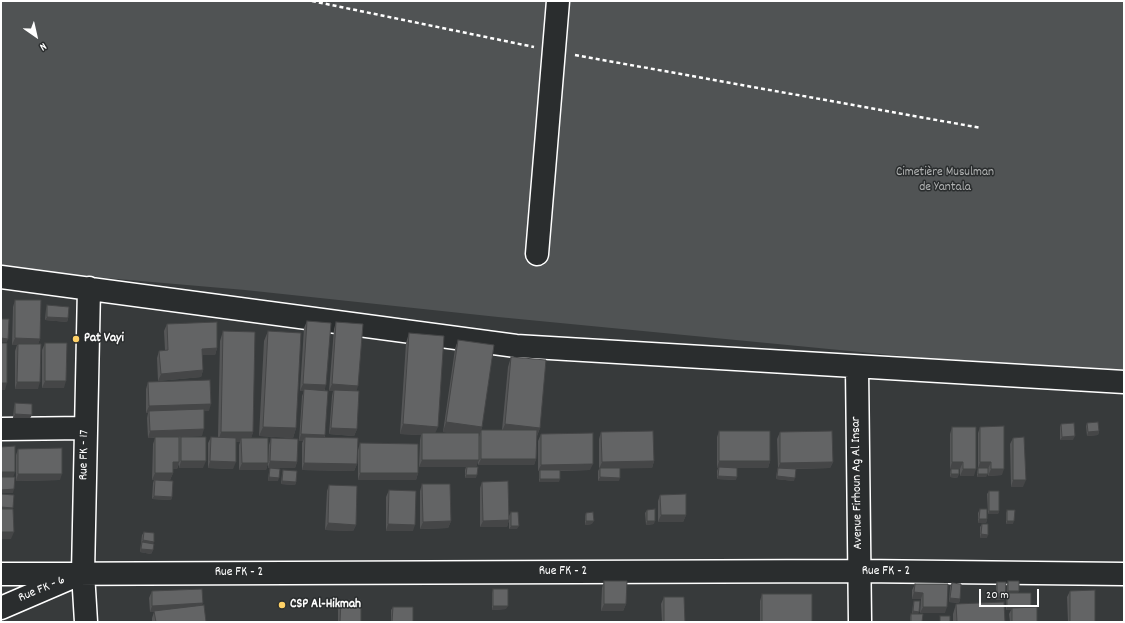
<!DOCTYPE html>
<html>
<head>
<meta charset="utf-8">
<style>
  body { margin:0 }
  #map { position:relative; width:1125px; height:623px; overflow:hidden; background:#373a3b; font-family:Dekko,sans-serif }
  canvas { display:block }
  .frame { position:absolute; inset:0; border:2px solid #fff; pointer-events:none }
  .north { position:absolute; left:16px; top:16px; width:40px; height:40px; -webkit-text-stroke:3px #2a2d2e; paint-order:stroke; rotate:146deg; font-size:11px; font-weight:700; line-height:16px; text-align:center; color:#fff }
  .north::after { content:''; display:block; margin:auto; width:14px; height:18px; background:#fff; clip-path:polygon(50% 0,100% 100%,50% 72%,0 100%) }
  .scale { position:absolute; left:979px; top:589px; width:60px; height:18px; box-sizing:border-box; border:2px solid #fff; border-top:0; padding-left:5px; font-size:12px; line-height:14px; white-space:nowrap; color:#fff; -webkit-text-stroke:3px #2a2d2e; paint-order:stroke }
</style>
</head>
<body>
<div id="map">
<canvas width="1125" height="623"></canvas>
<div class="frame"></div>
<div class="north">N</div>
<div class="scale">20 m</div>
</div>
<script>
const context = document.querySelector('canvas').getContext('2d');
context.lineJoin = 'round';
function fillPath(path, color) {
  context.fillStyle = color;
  context.fill(path, 'evenodd');
}
function poly(rows) {
  const path = new Path2D();
  for (const r of rows) {
    path.moveTo(r[0], r[1]);
    for (let i = 2; i < r.length; i += 2) path.lineTo(r[i], r[i + 1]);
  }
  return path;
}
function stroke(path, color, width, dash) {
  context.strokeStyle = color;
  context.lineWidth = width;
  context.lineCap = dash ? 'butt' : 'round';
  context.setLineDash(dash || []);
  context.stroke(path);
}
function write(font, color, halo, rows, align = 'center') {
  context.font = font + ' Dekko,sans-serif';
  context.lineWidth = 3;
  context.setLineDash([]);
  context.textBaseline = 'middle';
  context.strokeStyle = halo;
  context.fillStyle = color;
  for (const [text, x, y, turn = 0] of rows) {
    context.save();
    context.translate(x, y);
    context.rotate((+turn || 0) * Math.PI / 180);
    context.textAlign = isNaN(turn) ? turn : align;
    if (halo) context.strokeText(text, 0, 0);
    context.fillText(text, 0, 0);
    context.restore();
  }
}
const green = poly([
  [1,1,1124,1,1124,371,1046,370,498,317,245,290,1,269]
]);
const path = poly([
  [312,1,534,47],
  [575,55,981,128]
]);
const minor = poly([
  [537,254,558,1],
  [1,277,516,346,1124,382],
  [857,368,860,622],
  [1,429,86,428],
  [1,574,859,571,1124,574],
  [1,608,73,577],
  [86,622,83,573,89,288]
]);
const wall = poly([
  [15,300,40,339,38,344,38,389,15,389,15,351,17,345,12,345,13,307],
  [47,305,68,318,67,322,45,320,46,309],
  [307,321,325,390,325,437,357,464,354,471,302,470,302,443,303,441,299,441,302,396,304,391,300,391,304,328],
  [336,322,356,391,357,429,354,436,329,434,332,396,333,391,329,391,334,329],
  [167,324,217,348,215,355,202,355,203,370,201,377,158,381,157,358,159,351,165,350,164,331],
  [223,331,253,432,251,438,268,461,269,445,271,438,297,462,295,468,268,468,268,463,266,470,239,470,239,445,240,442,236,442,233,469,208,468,208,443,211,437,218,437,220,341],
  [268,331,296,428,293,438,259,436,264,341],
  [409,333,435,433,450,433,443,432,455,349,458,340,482,427,479,437,481,430,502,430,508,367,511,357,540,428,537,436,536,459,534,465,478,465,478,461,476,467,476,478,465,478,465,470,466,467,419,467,420,440,421,435,400,434,406,343],
  [45,343,64,388,42,388,42,350],
  [148,382,209,411,204,411,202,436,183,437,203,468,179,468,179,464,177,469,173,469,173,473,170,480,158,480,172,497,171,500,152,499,153,483,154,480,152,480,153,444,155,438,148,438,147,418,148,413,146,413,146,389],
  [15,403,32,415,30,418,13,418,14,407],
  [1087,423,1099,431,1098,435,1087,436,1086,426],
  [1061,424,1073,440,1060,440,1060,427],
  [952,427,974,476,960,476,960,469,959,469,959,474,957,478,950,477,950,472,951,469,950,469,950,434],
  [980,427,1002,475,988,476,988,469,986,477,977,477,977,472,978,469,978,433],
  [719,431,770,461,768,468,730,468,736,480,717,479,717,471,718,468,717,468,717,437],
  [601,432,654,461,652,468,620,468,619,481,598,481,598,471,599,469,599,439],
  [780,432,833,462,830,468,794,469,794,481,776,479,777,471,778,468,777,439],
  [541,434,590,470,560,471,559,482,539,482,539,471,538,471,538,441],
  [1013,438,1023,487,1011,487,1010,444],
  [360,443,418,473,416,480,358,480,358,450],
  [18,449,60,480,16,481,16,455],
  [270,468,278,481,268,481,269,472],
  [283,470,296,482,295,485,281,484,282,474],
  [482,482,509,520,507,527,480,527,480,488],
  [422,484,451,521,448,528,420,529,420,491],
  [329,485,356,525,353,531,325,530,327,491],
  [389,490,413,531,386,531,386,497],
  [989,491,999,511,998,514,988,514,987,494],
  [660,495,686,515,683,522,658,522,658,501],
  [980,509,987,519,986,523,978,523,978,513],
  [647,510,654,524,646,525,645,513],
  [1007,510,1013,524,1006,524,1006,513],
  [511,512,517,529,509,529,509,516],
  [586,513,592,524,585,525,585,516],
  [982,524,987,538,980,538,980,527],
  [144,532,153,543,153,550,151,554,140,552,142,535],
  [604,581,626,604,623,611,601,611,602,588],
  [1008,581,1030,607,1037,622,1010,622,1009,614,1011,610,1006,610,1007,585],
  [997,582,1004,600,996,600,996,585],
  [952,583,960,599,959,603,949,602,950,587],
  [915,584,945,613,920,613,921,599,912,599,912,590],
  [493,589,506,609,492,610,492,593],
  [152,591,202,605,206,622,152,622,152,618,154,612,150,612,149,598],
  [1070,591,1095,622,1068,622,1067,597],
  [762,594,812,622,760,622,760,601],
  [664,597,685,622,662,622,661,604],
  [341,600,361,622,338,622,338,607],
  [914,601,918,614,922,622,910,622,910,617,911,614,912,614,913,604],
  [956,604,1005,622,953,622,953,614],
  [393,607,413,622,391,622,391,610]
]);
const shadedWall = poly([
  [47,317,68,318,67,322,45,320],
  [1,338,8,339,7,342,1,342],
  [15,338,40,339,38,345,12,345],
  [217,348,215,355,199,355,202,349],
  [203,370,201,377,158,381,161,374],
  [45,381,66,381,64,388,42,388],
  [17,382,40,382,38,389,15,389],
  [1,383,7,383,5,390,1,390],
  [303,384,326,385,324,392,300,391],
  [332,384,358,386,356,393,334,390,333,391,329,391],
  [211,404,209,411,149,413,149,411,148,413,146,413,149,406],
  [15,414,32,415,30,418,13,418],
  [446,422,482,427,479,437,443,432],
  [403,424,438,427,434,436,422,433,421,435,400,434],
  [505,424,540,428,536,437,501,434],
  [263,427,296,428,293,438,259,436],
  [331,428,357,429,354,436,329,434],
  [204,429,202,436,148,438,150,431],
  [1099,431,1098,435,1087,436,1088,432],
  [221,432,253,432,250,442,241,438,240,442,218,442],
  [301,434,325,435,323,442,305,437,303,441,299,441],
  [1075,436,1073,440,1060,440,1062,437],
  [481,459,536,459,534,465,478,465],
  [422,460,479,460,476,467,419,467],
  [181,461,206,461,203,468,179,468],
  [210,461,236,462,233,469,208,468],
  [270,461,297,462,295,468,268,468],
  [654,461,652,468,599,469,602,462],
  [719,461,770,461,768,468,717,468],
  [173,462,179,462,177,469,170,469],
  [833,462,830,468,778,469,780,463],
  [952,462,963,462,960,469,950,469],
  [980,462,991,462,988,469,978,469],
  [242,463,268,463,266,470,239,470],
  [304,463,357,464,354,471,302,470],
  [593,464,590,470,538,471,541,465],
  [963,469,976,469,974,476,960,476],
  [991,469,1004,469,1002,475,988,476],
  [1,472,15,472,13,478,1,478],
  [155,473,173,473,170,480,152,480],
  [360,473,418,473,416,480,358,480],
  [18,474,62,474,60,480,16,481],
  [951,474,959,474,957,478,950,477],
  [978,474,988,474,986,477,977,477],
  [466,475,477,475,476,478,465,478],
  [718,476,737,477,736,480,717,479],
  [777,476,795,478,794,481,776,479],
  [269,477,279,478,278,481,268,481],
  [600,477,620,478,619,481,598,481],
  [540,479,560,479,559,482,539,482],
  [1013,480,1026,480,1023,487,1011,487],
  [282,481,296,482,295,485,281,484],
  [14,489,13,493,1,493,1,490],
  [154,496,172,497,171,500,152,499],
  [1,507,13,508,12,511,1,511],
  [989,511,999,511,998,514,988,514],
  [661,515,686,515,683,522,658,522],
  [979,519,987,519,986,523,978,523],
  [509,520,507,527,480,527,483,521],
  [451,521,448,528,420,529,423,522],
  [586,521,594,521,592,524,585,525],
  [647,521,655,521,654,524,646,525],
  [1007,521,1014,521,1013,524,1006,524],
  [328,523,356,525,353,531,325,530],
  [388,524,415,525,413,531,386,531],
  [511,526,519,526,517,529,509,529],
  [1,532,14,532,11,539,1,539],
  [981,534,988,535,987,538,980,538],
  [143,540,154,542,152,545,142,542,141,544],
  [141,549,153,550,151,554,140,552],
  [1008,591,1019,591,1018,594,1007,594],
  [914,592,923,593,921,599,912,599],
  [997,597,1005,597,1004,600,996,600],
  [950,598,960,599,959,603,949,602],
  [203,603,200,610,154,611,154,612,150,612,152,606],
  [604,604,626,604,623,611,601,611],
  [493,606,508,606,506,609,492,610],
  [923,607,947,607,945,613,920,613],
  [1007,607,1031,607,1029,610,1012,608,1011,610,1006,610],
  [913,611,919,612,918,615,912,615]
]);
const building = poly([
  [15,300,41,300,40,339,15,338,15,300],
  [47,305,69,307,68,318,47,317,47,305],
  [1,319,9,319,8,339,1,338,1,319],
  [307,321,331,323,326,385,303,384,307,321],
  [217,322,217,348,202,349,203,370,161,374,159,351,168,350,167,324,217,322],
  [336,322,363,324,358,386,332,384,336,322],
  [223,331,255,332,253,432,221,432,223,331],
  [268,331,301,333,296,428,263,427,268,331],
  [409,333,444,336,438,427,403,424,409,333],
  [458,340,494,345,482,427,446,422,458,340],
  [1,343,7,343,7,383,1,383,1,343],
  [45,343,67,343,66,381,45,381,45,343],
  [18,344,41,344,40,382,17,382,18,344],
  [511,357,546,360,540,428,505,424,511,357],
  [210,380,211,404,149,406,148,382,210,380],
  [304,389,328,391,325,435,301,434,304,389],
  [334,390,359,391,357,429,331,428,334,390],
  [15,403,32,404,32,415,15,414,15,403],
  [204,409,204,429,150,431,149,411,204,409],
  [1098,422,1099,431,1088,432,1087,423,1098,422],
  [1074,423,1075,436,1062,437,1061,424,1074,423],
  [1004,426,1004,469,991,469,991,462,980,462,980,427,1004,426],
  [952,427,976,427,976,469,963,469,963,462,952,462,952,427],
  [481,430,537,430,536,459,481,459,481,430],
  [653,431,654,461,602,462,601,432,653,431],
  [719,431,770,431,770,461,719,461,719,431],
  [832,431,833,462,780,463,780,432,832,431],
  [422,433,479,433,479,460,422,460,422,433],
  [593,433,593,464,541,465,541,434,593,433],
  [155,437,179,437,179,462,173,462,173,473,155,473,155,437],
  [181,437,206,437,206,461,181,461,181,437],
  [211,437,236,438,236,462,210,461,211,437],
  [305,437,358,438,357,464,304,463,305,437],
  [1024,437,1026,480,1013,480,1013,438,1024,437],
  [241,438,268,438,268,463,242,463,241,438],
  [271,438,298,439,297,462,270,461,271,438],
  [360,443,418,444,418,473,360,473,360,443],
  [15,446,15,472,1,472,1,447,15,446],
  [62,448,62,474,18,474,18,449,62,448],
  [467,467,478,467,477,475,466,475,467,467],
  [719,467,737,468,737,477,718,476,719,467],
  [270,468,280,469,279,478,269,477,270,468],
  [600,468,620,468,620,478,600,477,600,468],
  [778,468,796,469,795,478,777,476,778,468],
  [978,468,988,468,988,474,978,474,978,468],
  [951,469,959,469,959,474,951,474,951,469],
  [283,470,297,471,296,482,282,481,283,470],
  [540,470,560,470,560,479,540,479,540,470],
  [1,477,15,477,14,489,1,490,1,477],
  [155,480,173,481,172,497,154,496,155,480],
  [508,481,509,520,483,521,482,482,508,481],
  [422,484,450,484,451,521,423,522,422,484],
  [329,485,357,486,356,525,328,523,329,485],
  [389,490,416,491,415,525,388,524,389,490],
  [989,491,999,491,999,511,989,511,989,491],
  [1,494,14,495,13,508,1,507,1,494],
  [686,494,686,515,661,515,660,495,686,494],
  [1,509,13,509,14,532,1,532,1,509],
  [655,509,655,521,647,521,647,510,655,509],
  [980,509,987,509,987,519,979,519,980,509],
  [1007,510,1015,510,1014,521,1007,521,1007,510],
  [511,512,518,512,519,526,511,526,511,512],
  [593,512,594,521,586,521,586,513,593,512],
  [982,524,988,524,988,535,981,534,982,524],
  [144,532,154,533,154,542,143,540,144,532],
  [142,542,154,544,153,550,141,549,142,542],
  [604,581,627,581,626,604,604,604,604,581],
  [1008,581,1019,581,1019,591,1008,591,1008,581],
  [997,582,1006,582,1005,597,997,597,997,582],
  [952,583,961,584,960,599,950,598,952,583],
  [915,584,948,584,947,607,923,607,923,593,914,592,915,584],
  [202,589,203,603,152,606,152,591,202,589],
  [493,589,508,589,508,606,493,606,493,589],
  [1095,590,1095,622,1070,622,1070,591,1095,590],
  [1007,593,1031,593,1031,607,1007,607,1007,593],
  [762,594,812,594,812,622,762,622,762,594],
  [664,597,684,597,685,622,664,622,664,597],
  [341,600,361,600,361,622,340,622,341,600],
  [914,601,920,601,919,612,913,611,914,601],
  [1004,602,1005,622,957,622,956,604,1004,602],
  [204,605,206,622,156,622,154,611,204,605],
  [393,607,413,607,413,622,392,622,393,607],
  [1037,607,1037,622,1012,622,1012,608,1037,607],
  [911,614,923,614,922,622,911,622,911,614],
  [940,616,950,616,950,622,940,622,940,616]
]);
const markers = [
  [76,339,4,"#ffd166"],
  [282,605,4,"#ffd166"]
];
const parkNames = [
  ["Cimetière Musulman",945,173],
  ["de Yantala",945,188]
];
const poiNames = [
  ["Pat Vayi",84,339],
  ["CSP Al-Hikmah",290,605]
];
const streetNames = [
  ["Rue FK - 17",85,455,-89],
  ["Avenue Firhoun Ag Al Insar",858,483,-91],
  ["Rue FK - 2",563,572],
  ["Rue FK - 2",886,572],
  ["Rue FK - 2",239,573],
  ["Rue FK - 6",42,590,-23]
];
fillPath(green, '#505354');
stroke(minor, '#fff', 25);
stroke(path, '#fff', 2.5, [4, 3]);
stroke(minor, '#2a2d2e', 22);
fillPath(wall, '#555657');
fillPath(shadedWall, '#454647');
fillPath(building, '#636465');
stroke(building, '#454647', 1);
for (const [x, y, r, color] of markers) {
  const dot = new Path2D();
  dot.arc(x, y, r, 0, 2 * Math.PI);
  context.fillStyle = color;
  context.fill(dot);
  stroke(dot, '#2a2d2e', 1.5);
}
write('13px', '#b0b2b2', '#2a2d2e', parkNames);
write('bold 13px', '#fff', '#2a2d2e', poiNames, 'left');
write('13px', '#fff', '#2a2d2e', streetNames);
</script>
</body>
</html>
